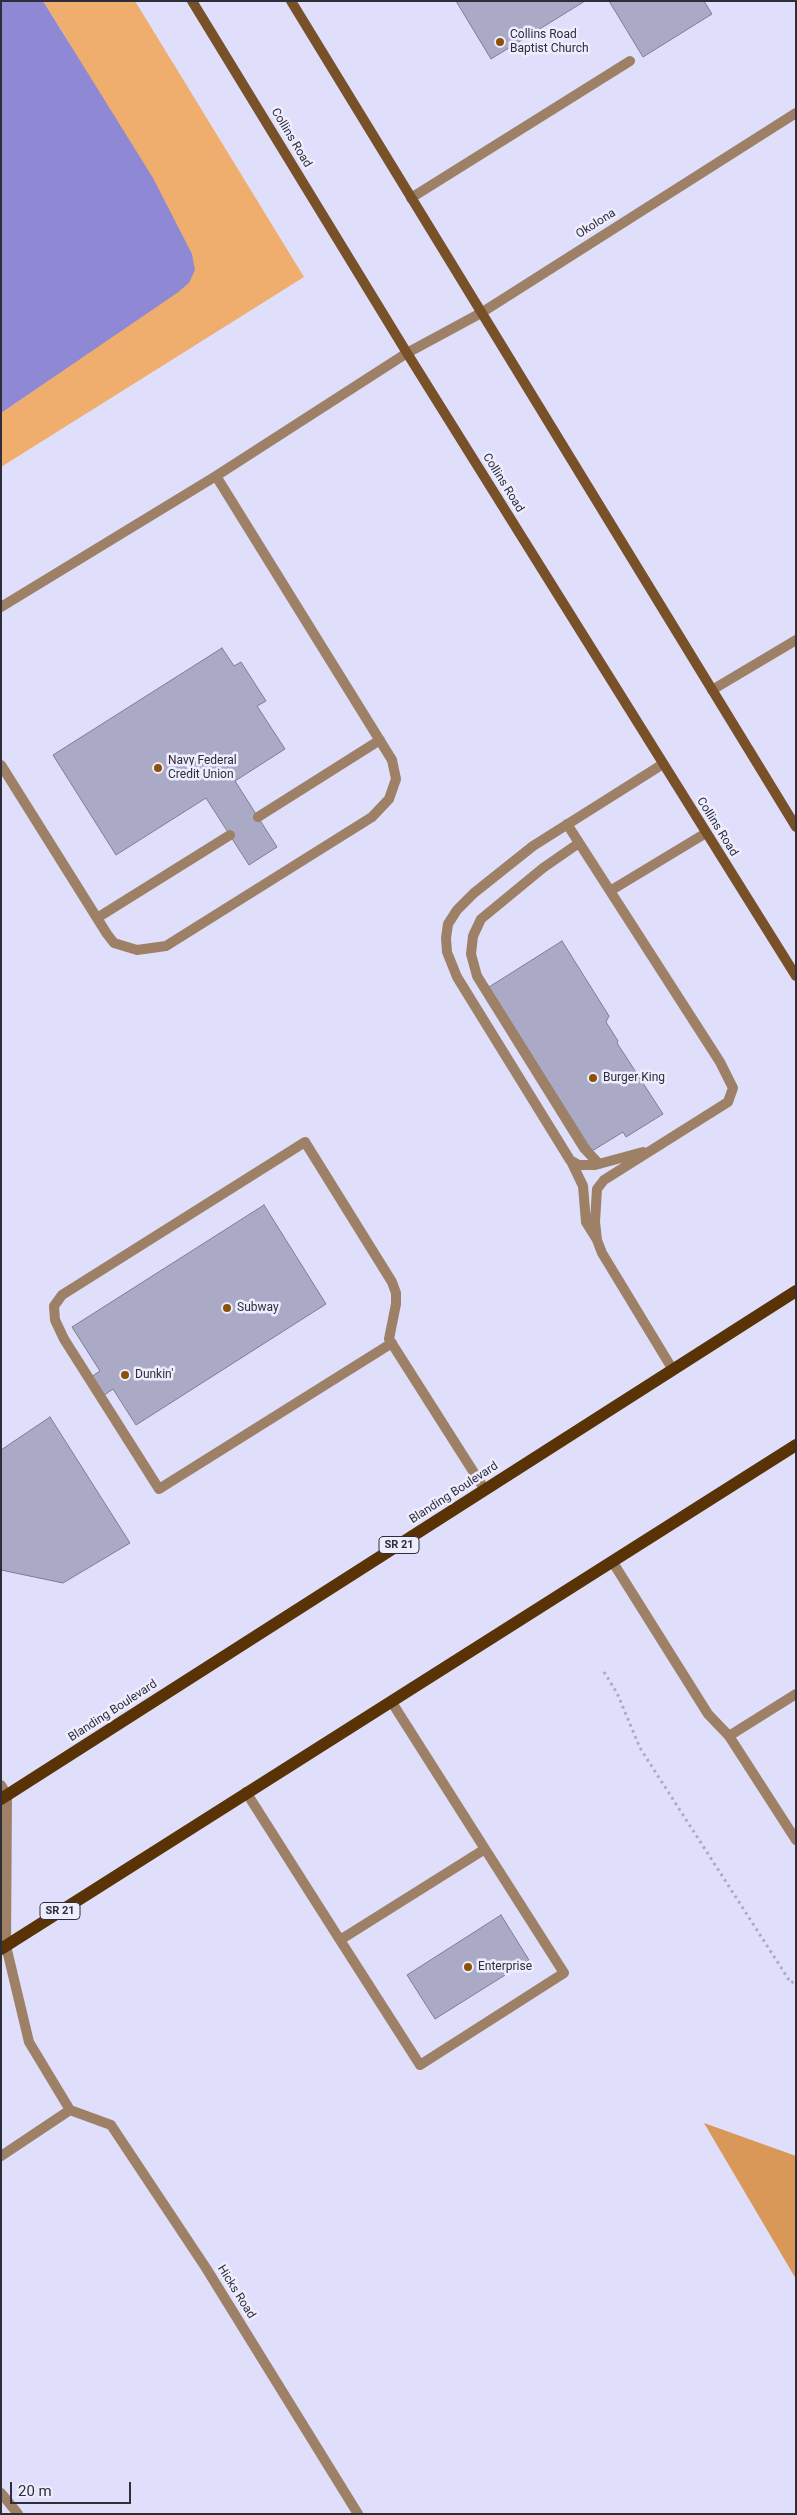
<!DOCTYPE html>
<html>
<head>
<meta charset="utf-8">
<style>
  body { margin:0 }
  #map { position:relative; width:797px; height:2515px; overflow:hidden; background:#dfdffb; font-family:Roboto,sans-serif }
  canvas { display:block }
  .frame { position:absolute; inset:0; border:2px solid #2e2e39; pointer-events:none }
  .scale { position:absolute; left:10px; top:2482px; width:121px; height:22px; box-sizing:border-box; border:2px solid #2e2e39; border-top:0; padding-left:6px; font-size:15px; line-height:18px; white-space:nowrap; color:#2e2e39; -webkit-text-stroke:4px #ededff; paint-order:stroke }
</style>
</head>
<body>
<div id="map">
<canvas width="797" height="2515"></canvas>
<div class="frame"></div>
<div class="scale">20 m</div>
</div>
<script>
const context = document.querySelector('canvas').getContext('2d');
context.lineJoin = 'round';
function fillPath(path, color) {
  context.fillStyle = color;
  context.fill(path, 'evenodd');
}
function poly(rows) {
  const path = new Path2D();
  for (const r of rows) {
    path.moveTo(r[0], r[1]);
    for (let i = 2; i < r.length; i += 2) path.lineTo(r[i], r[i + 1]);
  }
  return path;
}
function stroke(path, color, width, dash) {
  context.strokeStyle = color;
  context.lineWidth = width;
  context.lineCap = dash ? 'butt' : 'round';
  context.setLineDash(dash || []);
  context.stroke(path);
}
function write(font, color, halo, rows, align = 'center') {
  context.font = font + ' Roboto,sans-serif';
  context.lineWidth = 5;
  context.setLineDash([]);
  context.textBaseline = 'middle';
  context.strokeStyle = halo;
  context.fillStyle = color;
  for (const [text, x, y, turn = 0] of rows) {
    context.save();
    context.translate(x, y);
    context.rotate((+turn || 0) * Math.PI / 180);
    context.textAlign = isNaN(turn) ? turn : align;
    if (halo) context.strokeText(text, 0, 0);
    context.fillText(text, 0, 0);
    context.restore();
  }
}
const green = poly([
  [43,1,135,1,304,277,1,467,1,413,189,283,68,41]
]);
const forest = poly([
  [704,2123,796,2156,796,2279]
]);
const water = poly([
  [1,1,43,1,153,178,192,254,195,270,189,283,177,293,1,413]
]);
const building = poly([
  [456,1,585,1,491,59,456,1],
  [609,1,704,1,712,14,643,57,609,1],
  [222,648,234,666,241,662,266,701,257,706,285,749,235,781,277,847,249,865,206,798,116,855,53,755,222,648],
  [562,941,609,1016,606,1022,618,1041,617,1043,663,1114,626,1137,623,1132,592,1151,489,987,562,941],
  [264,1205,326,1304,136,1425,113,1389,103,1396,91,1377,100,1371,72,1327,264,1205],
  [50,1417,130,1543,63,1583,1,1570,1,1450,50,1417],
  [501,1915,529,1960,435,2019,407,1975,501,1915]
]);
const path = poly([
  [604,1672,617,1693,640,1748,791,1983,796,1980]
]);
const service = poly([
  [411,198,630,61],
  [1,607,216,476,407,353],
  [712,690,796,640],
  [1,765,107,934,114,943,137,950,166,946,372,817,389,799,396,779,392,760,216,476],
  [258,817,380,740],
  [567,824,720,1062,733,1088,728,1102,604,1180,597,1189,595,1222,597,1240,602,1253,673,1370],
  [579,843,543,868,481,919,473,936,471,954,477,976,584,1148,599,1164],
  [610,891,706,833],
  [97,918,230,835],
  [643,1152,595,1165,579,1165,570,1160,457,977,447,952,446,938,448,924,457,910,474,893,533,846,663,764],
  [571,1161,583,1186,586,1222,596,1238],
  [392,1343,159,1489,64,1339,55,1320,54,1306,62,1295,305,1142,392,1282,396,1293,396,1304,389,1339,485,1490],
  [612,1561,708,1714,729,1736,796,1840],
  [729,1736,796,1694],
  [1,1785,7,1795,6,1946,1,1940],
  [246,1792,340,1940,485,1849,391,1701],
  [340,1940,420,2065,564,1973,485,1849],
  [1,2156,70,2110],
  [1,2493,18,2514]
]);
const minor = poly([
  [407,353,481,313,796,113],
  [6,1946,29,2042,70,2110,111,2125,206,2268,358,2514]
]);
const secondary = poly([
  [192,1,407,353,796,976],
  [291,1,796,827]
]);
const primary = poly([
  [1,1799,796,1291],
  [1,1949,796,1445]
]);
const markers = [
  [500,42,5,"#8a5107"],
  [158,768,5,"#8a5107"],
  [593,1078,5,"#8a5107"],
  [227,1308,5,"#8a5107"],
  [125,1375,5,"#8a5107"],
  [468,1967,5,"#8a5107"]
];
const shields = [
  [399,1545,40],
  [60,1911,40]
];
const shieldNames = [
  ["SR 21",399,1545],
  ["SR 21",60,1911]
];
const poiNames = [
  ["Collins Road",510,35],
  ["Baptist Church",510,49],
  ["Navy Federal",168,761],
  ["Credit Union",168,775],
  ["Burger King",603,1078],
  ["Subway",237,1308],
  ["Dunkin'",135,1375],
  ["Enterprise",478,1967]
];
const streetNames = [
  ["Collins Road",291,138,59],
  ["Okolona",596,224,-32],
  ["Collins Road",503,483,58],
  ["Collins Road",717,827,58],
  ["Blanding Boulevard",454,1493,-33],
  ["Blanding Boulevard",113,1711,-33],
  ["Hicks Road",236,2292,58]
];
fillPath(green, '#f0ae6e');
fillPath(forest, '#d99857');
fillPath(water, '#8e88d5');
fillPath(building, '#abaac6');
stroke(building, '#7c7c95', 1);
stroke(path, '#a9a9c0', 3, [2.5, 4]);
stroke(service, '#9d8066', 10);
stroke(minor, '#9d8066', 10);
stroke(secondary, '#795129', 10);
stroke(primary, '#593306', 12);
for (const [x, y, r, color] of markers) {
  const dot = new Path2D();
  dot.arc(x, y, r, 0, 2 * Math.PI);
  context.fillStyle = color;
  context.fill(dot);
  stroke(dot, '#ededff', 2);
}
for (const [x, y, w] of shields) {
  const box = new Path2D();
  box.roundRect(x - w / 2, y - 8.5, w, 17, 4);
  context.fillStyle = '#ededff';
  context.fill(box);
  stroke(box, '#2e2e39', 1);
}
write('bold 11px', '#2e2e39', null, shieldNames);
write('12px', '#2e2e39', '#ededff', poiNames, 'left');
write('12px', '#2e2e39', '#ededff', streetNames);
</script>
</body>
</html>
